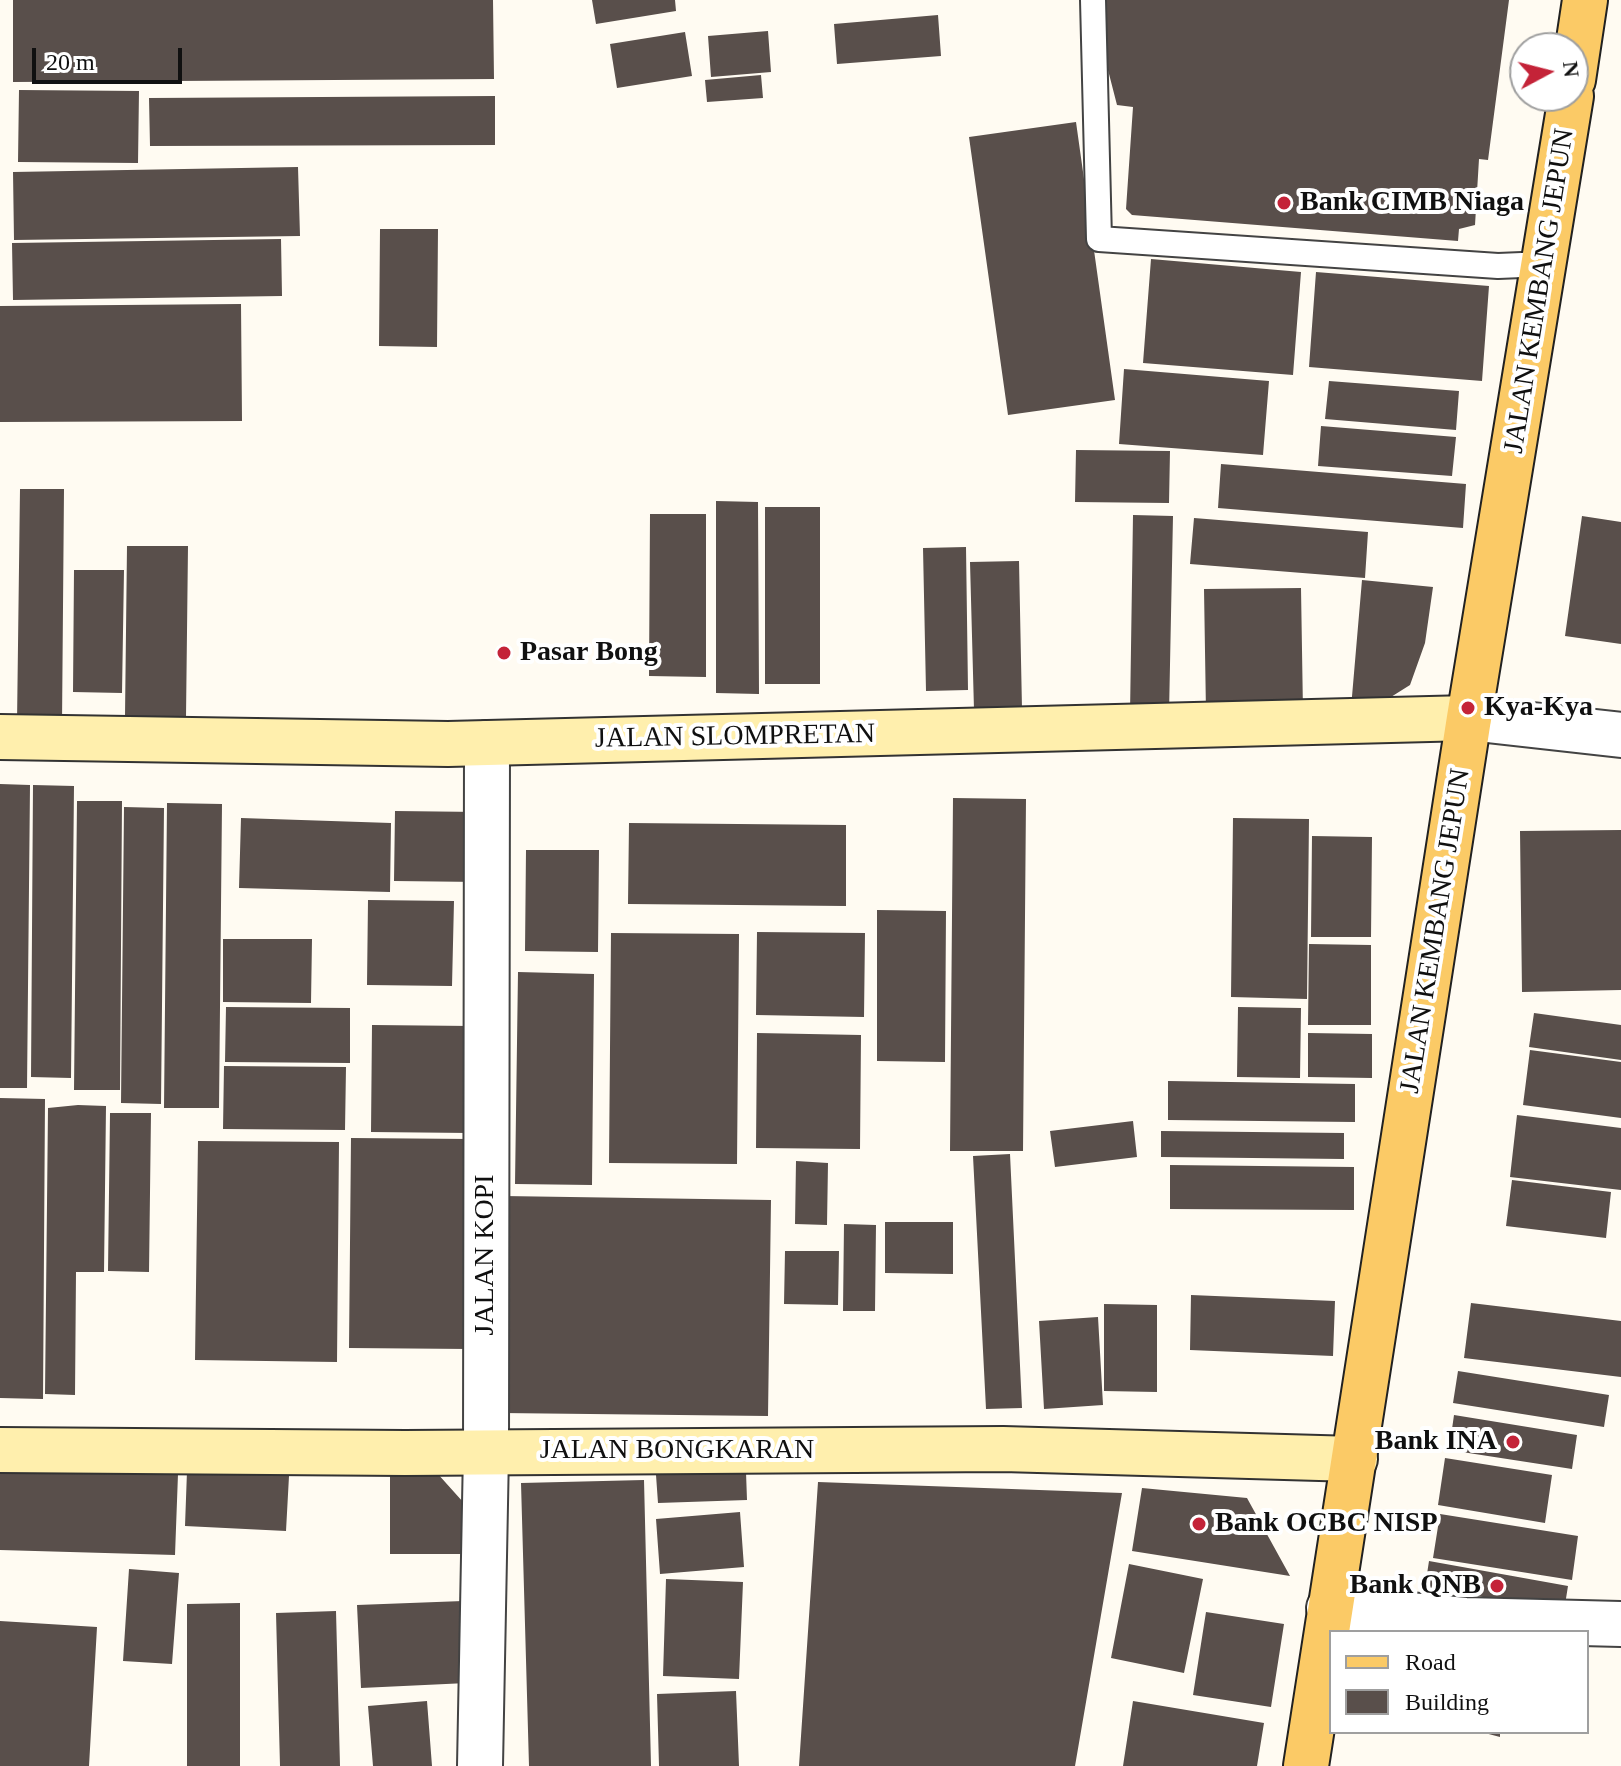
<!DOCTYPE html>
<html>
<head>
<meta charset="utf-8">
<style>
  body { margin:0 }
  #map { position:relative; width:1621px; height:1766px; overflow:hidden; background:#fffbf2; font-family:Georgia,serif }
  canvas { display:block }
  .legend { position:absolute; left:1329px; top:1630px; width:260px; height:104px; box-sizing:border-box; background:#fff; border:2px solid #9f9f9f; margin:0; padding:10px 14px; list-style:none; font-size:24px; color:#101010 }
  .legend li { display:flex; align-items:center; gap:16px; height:40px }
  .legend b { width:40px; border:2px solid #9f9f9f }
  .north { position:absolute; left:1509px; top:32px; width:80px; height:80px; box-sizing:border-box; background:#fff; border:2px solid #9f9f9f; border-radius:50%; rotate:83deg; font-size:22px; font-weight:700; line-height:32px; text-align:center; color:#101010 }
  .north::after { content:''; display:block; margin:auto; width:28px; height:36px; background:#c42338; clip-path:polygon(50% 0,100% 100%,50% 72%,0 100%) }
  .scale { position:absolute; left:32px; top:48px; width:150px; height:36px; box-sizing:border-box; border:4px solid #101010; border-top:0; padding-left:10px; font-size:24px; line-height:28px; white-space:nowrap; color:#101010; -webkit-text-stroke:6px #fff; paint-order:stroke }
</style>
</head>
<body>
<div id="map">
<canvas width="1621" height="1766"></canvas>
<ul class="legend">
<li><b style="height:10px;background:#fbca66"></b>Road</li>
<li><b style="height:22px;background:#594f4b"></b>Building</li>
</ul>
<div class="north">N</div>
<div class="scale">20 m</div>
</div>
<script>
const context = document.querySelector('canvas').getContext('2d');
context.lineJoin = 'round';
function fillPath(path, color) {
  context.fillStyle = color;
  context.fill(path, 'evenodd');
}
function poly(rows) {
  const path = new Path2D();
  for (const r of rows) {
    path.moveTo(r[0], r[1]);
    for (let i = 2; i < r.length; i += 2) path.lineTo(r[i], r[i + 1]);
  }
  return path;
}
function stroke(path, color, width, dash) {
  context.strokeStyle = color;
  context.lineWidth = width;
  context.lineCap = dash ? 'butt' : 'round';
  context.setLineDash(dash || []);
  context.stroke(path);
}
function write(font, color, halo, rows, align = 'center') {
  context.font = font + ' Georgia,serif';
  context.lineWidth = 8;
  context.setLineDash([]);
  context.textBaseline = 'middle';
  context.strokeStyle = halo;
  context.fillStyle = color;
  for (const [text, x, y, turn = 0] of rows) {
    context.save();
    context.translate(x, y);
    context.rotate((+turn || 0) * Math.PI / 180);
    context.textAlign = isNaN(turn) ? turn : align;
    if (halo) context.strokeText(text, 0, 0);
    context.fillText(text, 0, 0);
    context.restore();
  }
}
const building = poly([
  [13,0,493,0,494,79,13,82],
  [592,0,675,0,676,11,596,24],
  [1096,0,1509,0,1488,160,1479,159,1475,225,1459,229,1458,241,1132,215,1126,209,1133,107,1117,105,1108,70,1099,69],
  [938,15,941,56,837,64,834,24],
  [768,31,771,72,711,77,708,36],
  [685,32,692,76,617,88,610,44],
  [761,75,763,98,707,102,705,80],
  [19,90,139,91,138,163,18,162],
  [495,96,495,145,150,146,149,98],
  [1076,122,1115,400,1008,415,969,137],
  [298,167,300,236,14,240,13,172],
  [380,229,438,229,437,347,379,346],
  [281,239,282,296,13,300,12,243],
  [1151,259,1301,272,1293,375,1143,363],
  [1316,272,1489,286,1482,381,1309,367],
  [241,304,242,421,0,422,0,306],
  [1124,369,1269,381,1263,455,1119,444],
  [1329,381,1459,391,1456,430,1325,419],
  [1321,426,1456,437,1452,476,1318,466],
  [1076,450,1170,451,1169,503,1075,502],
  [1221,464,1466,484,1463,528,1218,508],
  [20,489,64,489,62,724,17,723],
  [716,501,758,502,759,694,716,693],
  [765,507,820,507,820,684,765,684],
  [650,514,706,514,706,677,649,676],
  [1133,515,1173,516,1169,714,1130,714],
  [1582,516,1621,522,1621,644,1565,636],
  [1194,518,1368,532,1365,578,1190,564],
  [127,546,188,546,186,717,125,716],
  [966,547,968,690,926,691,923,548],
  [1019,561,1022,709,974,710,970,562],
  [74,570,124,570,122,693,73,692],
  [1362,580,1433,587,1425,643,1410,685,1383,702,1351,708],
  [1301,588,1303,712,1206,713,1204,589],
  [0,784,30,785,27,1088,0,1088],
  [33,785,74,786,71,1078,31,1077],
  [953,798,1026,799,1023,1151,950,1151],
  [77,801,122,801,120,1090,74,1090],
  [167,803,222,804,219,1108,164,1108],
  [124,807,164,808,161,1104,121,1103],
  [395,811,480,812,480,882,394,881],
  [241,818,391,823,390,892,239,888],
  [1233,818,1309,819,1307,999,1231,997],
  [629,823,846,825,846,906,628,904],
  [1621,830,1621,990,1522,992,1520,831],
  [1312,836,1372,837,1371,937,1311,937],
  [526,850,599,850,598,952,525,951],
  [368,900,454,901,452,986,367,985],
  [877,910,946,911,945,1062,877,1061],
  [757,932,865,933,864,1017,756,1015],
  [611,933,739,934,737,1164,609,1163],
  [223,939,312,939,311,1003,223,1002],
  [1309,944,1371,945,1371,1025,1308,1025],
  [518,972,594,974,592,1185,515,1184],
  [226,1007,350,1008,350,1063,225,1062],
  [1238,1007,1301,1008,1300,1078,1237,1077],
  [1534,1013,1621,1025,1621,1060,1529,1047],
  [372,1025,471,1026,469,1133,371,1132],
  [757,1033,861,1035,860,1149,756,1148],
  [1308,1033,1372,1034,1372,1078,1308,1077],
  [1530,1050,1621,1062,1621,1118,1523,1105],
  [224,1066,346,1067,345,1130,223,1129],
  [1168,1081,1355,1084,1355,1122,1168,1120],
  [0,1098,45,1099,43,1399,0,1398],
  [78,1105,106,1106,104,1272,76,1272,75,1395,45,1394,48,1108],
  [110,1113,151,1113,149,1272,108,1271],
  [1517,1115,1621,1128,1621,1190,1510,1177],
  [1133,1121,1137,1157,1055,1167,1050,1131],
  [1161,1131,1344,1133,1344,1159,1161,1157],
  [351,1138,471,1139,469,1349,349,1348],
  [198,1141,339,1142,337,1362,195,1360],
  [1010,1154,1022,1408,986,1409,973,1156],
  [796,1161,828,1163,827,1225,795,1224],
  [1170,1165,1354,1167,1354,1210,1170,1209],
  [1512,1180,1611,1192,1606,1238,1506,1226],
  [503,1196,771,1200,768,1416,501,1413],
  [885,1222,953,1222,953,1274,885,1273],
  [844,1224,876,1225,875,1311,843,1311],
  [785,1251,839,1251,838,1305,784,1304],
  [1191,1295,1335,1301,1333,1356,1190,1350],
  [1471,1303,1621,1321,1621,1377,1464,1358],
  [1104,1304,1157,1305,1157,1392,1104,1391],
  [1098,1317,1103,1405,1044,1409,1039,1321],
  [1458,1371,1609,1395,1604,1427,1453,1403],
  [1454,1415,1577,1435,1572,1469,1449,1450],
  [1445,1458,1552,1475,1545,1523,1438,1505],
  [0,1469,178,1474,175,1555,0,1550],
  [187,1471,289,1476,286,1531,185,1526],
  [746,1472,747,1500,658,1503,656,1475],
  [437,1473,472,1512,473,1554,390,1554,390,1476],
  [644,1480,651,1766,529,1766,521,1483],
  [818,1482,1122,1493,1075,1766,799,1766],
  [1142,1488,1247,1498,1290,1576,1132,1551],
  [740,1512,744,1567,660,1574,656,1519],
  [1440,1514,1578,1536,1572,1580,1433,1558],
  [1429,1561,1568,1586,1564,1611,1425,1587],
  [1129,1564,1203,1579,1184,1673,1111,1658],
  [129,1569,179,1573,172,1664,123,1661],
  [666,1579,743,1582,739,1679,663,1676],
  [463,1601,467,1683,361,1688,357,1605],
  [240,1603,240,1766,187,1766,187,1604],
  [336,1611,340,1766,280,1766,276,1613],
  [1206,1612,1284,1624,1271,1707,1193,1695],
  [0,1621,97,1627,89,1766,0,1766],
  [736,1691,739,1766,659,1766,657,1694],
  [427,1701,432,1766,373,1766,368,1706],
  [1133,1701,1264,1723,1257,1766,1123,1766],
  [1481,1732,1500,1732,1500,1737]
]);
const lane = poly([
  [1093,0,1099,239,1498,266,1546,264]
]);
const street = poly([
  [1469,718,1621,735],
  [1329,1608,1465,1620,1621,1624],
  [480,1766,486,1452,487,743]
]);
const secondary = poly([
  [0,737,448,744,1469,718],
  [0,1450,405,1453,1003,1449,1355,1459]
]);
const primary = poly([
  [1573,80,1585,0],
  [1306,1766,1469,718,1571,96]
]);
const markers = [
  [1284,203,8,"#c42338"],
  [504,653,8,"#c42338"],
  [1468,708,8,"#c42338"],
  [1513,1442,8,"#c42338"],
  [1199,1524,8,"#c42338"],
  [1497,1586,8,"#c42338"]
];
const poiNames = [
  ["Bank CIMB Niaga",1300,203],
  ["Pasar Bong",520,653],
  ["Kya-Kya",1484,708],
  ["Bank INA",1497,1442,"right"],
  ["Bank OCBC NISP",1215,1524],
  ["Bank QNB",1481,1586,"right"]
];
const streetNames = [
  ["JALAN KEMBANG JEPUN",1540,291,-81],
  ["JALAN SLOMPRETAN",735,737,-1],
  ["JALAN KEMBANG JEPUN",1436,931,-81],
  ["JALAN KOPI",486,1255,-90],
  ["JALAN BONGKARAN",677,1451]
];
fillPath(building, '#594f4b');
stroke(lane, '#434343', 28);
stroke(street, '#434343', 48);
stroke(secondary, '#323232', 48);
stroke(primary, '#212121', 48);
stroke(lane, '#fff', 24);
stroke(street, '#fff', 44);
stroke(secondary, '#ffefad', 44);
stroke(primary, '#fbca66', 44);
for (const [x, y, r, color] of markers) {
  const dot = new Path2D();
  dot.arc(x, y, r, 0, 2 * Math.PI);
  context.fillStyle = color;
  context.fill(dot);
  stroke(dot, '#fff', 3);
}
write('bold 28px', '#101010', '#fff', poiNames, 'left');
write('28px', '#101010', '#fff', streetNames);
</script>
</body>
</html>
